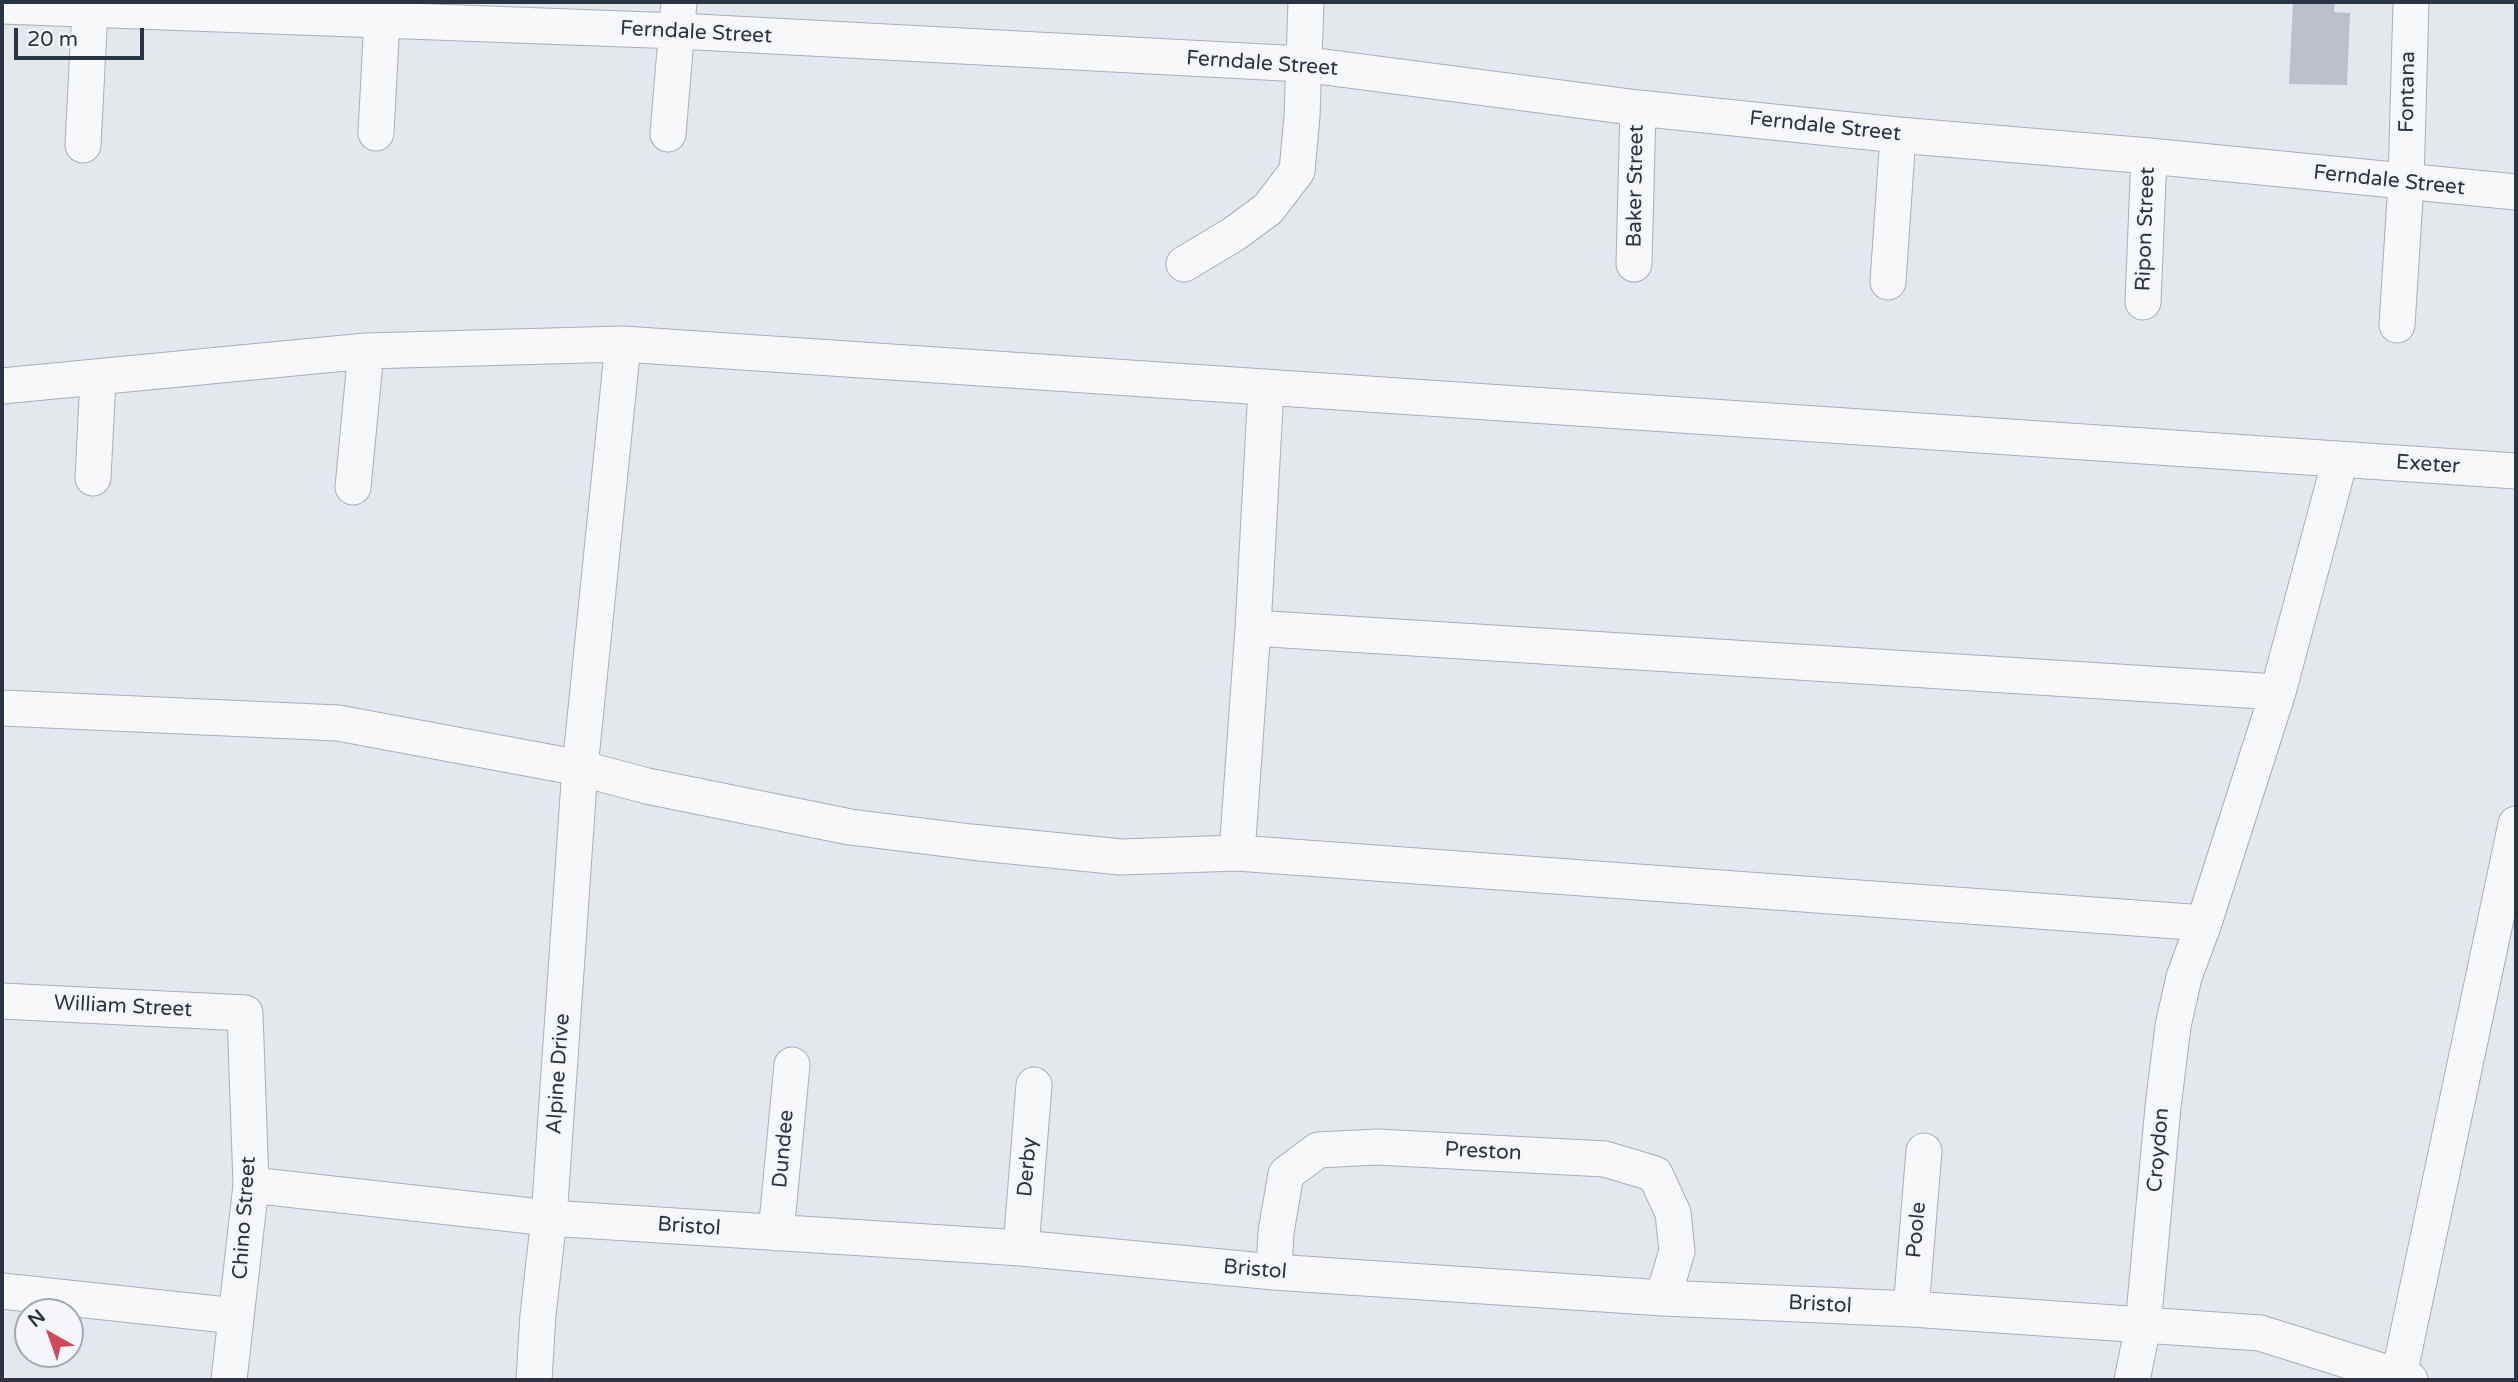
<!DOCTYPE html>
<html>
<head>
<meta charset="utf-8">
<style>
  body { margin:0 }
  #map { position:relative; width:2518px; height:1382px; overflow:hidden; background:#e4e7ec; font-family:"Varela Round",sans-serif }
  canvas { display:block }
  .frame { position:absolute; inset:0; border:4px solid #2b3445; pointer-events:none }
  .north { position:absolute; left:14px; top:1298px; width:70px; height:70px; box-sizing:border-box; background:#f4f6f9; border:2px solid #a4a8b1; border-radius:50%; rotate:320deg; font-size:19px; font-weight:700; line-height:28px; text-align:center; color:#2b3445 }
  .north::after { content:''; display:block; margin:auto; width:24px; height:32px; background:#d1495b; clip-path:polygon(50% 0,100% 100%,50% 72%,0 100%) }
  .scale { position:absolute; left:14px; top:28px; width:130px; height:32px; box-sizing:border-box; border:4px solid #2b3445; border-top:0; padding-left:9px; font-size:21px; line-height:24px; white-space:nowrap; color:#2b3445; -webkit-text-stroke:5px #f4f6f9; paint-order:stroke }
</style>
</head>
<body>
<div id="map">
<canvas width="2518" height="1382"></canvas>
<div class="frame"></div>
<div class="north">N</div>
<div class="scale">20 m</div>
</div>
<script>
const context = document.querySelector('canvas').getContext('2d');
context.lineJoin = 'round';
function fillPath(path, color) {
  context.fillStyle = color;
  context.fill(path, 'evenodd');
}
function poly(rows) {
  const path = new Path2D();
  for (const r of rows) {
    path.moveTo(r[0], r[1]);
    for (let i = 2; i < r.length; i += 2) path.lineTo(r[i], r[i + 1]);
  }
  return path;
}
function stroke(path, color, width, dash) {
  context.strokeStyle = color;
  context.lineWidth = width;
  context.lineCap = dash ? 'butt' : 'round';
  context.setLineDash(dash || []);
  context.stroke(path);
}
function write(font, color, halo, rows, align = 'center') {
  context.font = font + ' "Varela Round",sans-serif';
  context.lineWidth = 5;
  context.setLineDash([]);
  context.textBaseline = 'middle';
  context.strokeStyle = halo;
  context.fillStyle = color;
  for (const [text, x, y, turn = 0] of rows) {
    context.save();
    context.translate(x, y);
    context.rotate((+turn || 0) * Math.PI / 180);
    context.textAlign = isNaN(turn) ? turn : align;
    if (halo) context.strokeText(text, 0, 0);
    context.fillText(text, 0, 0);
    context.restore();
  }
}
const building = poly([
  [2293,2,2335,2,2334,12,2350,13,2347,85,2289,84]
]);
const street = poly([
  [2,6,678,31,1302,64,1638,108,1898,135,2149,156,2516,192],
  [376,133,382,19],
  [668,134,679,2],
  [83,145,90,9],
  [1184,264,1234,234,1268,209,1297,171,1302,116,1306,2],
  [1634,264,1638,108],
  [1888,282,1898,135],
  [2143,302,2149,156],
  [2397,325,2406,183,2411,2],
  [2,386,366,351,623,344,2516,471],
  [93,478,98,378],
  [353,487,366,351],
  [1253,628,2278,692],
  [2,708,338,723,580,768,647,786,850,827,971,842,1121,857,1237,853,2204,923],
  [1237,853,1253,628,1266,388],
  [2,1001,245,1013,251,1185,229,1380],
  [251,1185,549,1218,1021,1248,1274,1272,1663,1298,1911,1309,2260,1333,2410,1380],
  [776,1233,792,1065],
  [1021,1248,1034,1085],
  [1274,1272,1276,1232,1286,1174,1318,1150,1377,1147,1605,1159,1655,1174,1673,1213,1677,1251,1663,1298],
  [2,1291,236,1316],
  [1911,1309,1924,1151],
  [534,1380,538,1315,549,1218,580,768,623,344],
  [2132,1380,2143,1326,2163,1107,2173,1026,2184,977,2204,923,2278,692,2340,460],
  [2398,1380,2516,824]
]);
const streetNames = [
  ["Ferndale Street",696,33,3],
  ["Ferndale Street",1262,64,4],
  ["Fontana",2408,92,-89],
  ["Ferndale Street",1825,127,6],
  ["Ferndale Street",2389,181,6],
  ["Baker Street",1636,186,-89],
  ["Ripon Street",2146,229,-88],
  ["Exeter",2428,465,4],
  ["William Street",123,1007,3],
  ["Alpine Drive",559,1074,-86],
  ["Dundee",784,1149,-85],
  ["Croydon",2159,1150,-85],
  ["Preston",1483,1152,3],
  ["Derby",1028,1167,-85],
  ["Chino Street",245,1218,-86],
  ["Bristol",689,1227,4],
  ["Poole",1917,1230,-85],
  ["Bristol",1255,1270,5],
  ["Bristol",1820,1305,3]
];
fillPath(building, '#bbc0ca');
stroke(street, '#a9aeb7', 37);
stroke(street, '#f7f8fa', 35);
write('21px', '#2b3445', '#f4f6f9', streetNames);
</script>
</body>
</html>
